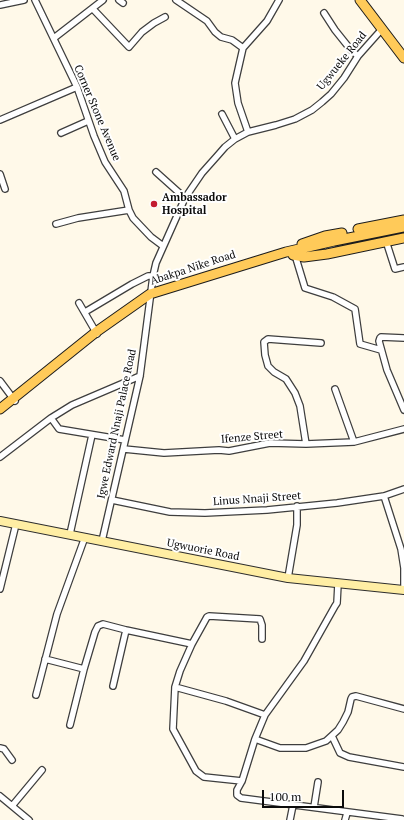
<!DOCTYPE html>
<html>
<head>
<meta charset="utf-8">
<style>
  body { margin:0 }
  #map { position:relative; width:404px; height:820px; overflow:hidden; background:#fff9e9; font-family:"PT Serif",serif }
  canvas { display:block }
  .scale { position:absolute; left:262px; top:790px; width:82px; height:18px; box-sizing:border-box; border:2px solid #0b0b0b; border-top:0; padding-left:5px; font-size:12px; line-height:14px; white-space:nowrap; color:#0b0b0b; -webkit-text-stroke:3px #fff; paint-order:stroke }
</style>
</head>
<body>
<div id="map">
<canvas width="404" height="820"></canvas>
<div class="scale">100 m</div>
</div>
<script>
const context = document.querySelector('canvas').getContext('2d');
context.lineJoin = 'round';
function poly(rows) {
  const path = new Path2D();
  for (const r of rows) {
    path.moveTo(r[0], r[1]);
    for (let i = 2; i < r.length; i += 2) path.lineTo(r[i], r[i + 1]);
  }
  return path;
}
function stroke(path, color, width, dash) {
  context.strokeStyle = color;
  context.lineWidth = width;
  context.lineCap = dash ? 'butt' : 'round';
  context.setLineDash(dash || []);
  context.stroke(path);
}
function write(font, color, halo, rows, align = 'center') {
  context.font = font + ' "PT Serif",serif';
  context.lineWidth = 4;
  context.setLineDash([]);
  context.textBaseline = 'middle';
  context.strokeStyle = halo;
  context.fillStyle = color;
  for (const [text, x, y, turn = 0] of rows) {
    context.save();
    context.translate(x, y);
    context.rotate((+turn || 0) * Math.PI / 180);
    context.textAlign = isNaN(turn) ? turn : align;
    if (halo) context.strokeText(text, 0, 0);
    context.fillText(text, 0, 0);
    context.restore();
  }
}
const street = poly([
  [35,0,77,87,94,136,105,162,124,191,129,210,133,218,151,237,163,246],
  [119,0,123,3],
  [176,0,207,21,215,32,221,37,232,40,243,48],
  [0,5,24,0],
  [93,9,129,47,142,32,154,23,165,17],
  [324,13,335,30,351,50,358,56],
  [54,38,103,0],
  [222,114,235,139],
  [0,120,77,87],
  [248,132,238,103,235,83,243,48,267,21,279,0],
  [61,133,88,121],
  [156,172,185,198],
  [0,174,5,189],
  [56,224,78,218,129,210],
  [386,241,395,269,404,267],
  [295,255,305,288,333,297,355,309,360,344,381,350],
  [79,303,97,334],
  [85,312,132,284,148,276,153,276],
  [404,338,381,337,380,338,379,341,387,370,404,410],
  [0,381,15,401],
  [335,389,354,442],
  [51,418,59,429,125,440],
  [306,444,300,406,295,393,286,379,274,372,268,366,265,355,264,342,268,339,321,343],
  [124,449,164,453,219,450,229,451,270,443,306,444,354,442,404,429],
  [0,457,51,418,72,405,140,376],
  [384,496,401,549,404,568,404,590],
  [112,500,170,512,205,513,267,510,337,503,384,496,404,489],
  [70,534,92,435],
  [102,541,140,376,153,276,156,263,185,198,202,173,218,155,225,147,235,139,248,132,276,125,295,119,312,110,322,102,331,94,344,78,358,56,382,29],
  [288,578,297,525,297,506],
  [338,584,337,603,335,606,304,661,265,715,255,739,242,781,237,790,237,795,241,798,402,819],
  [0,589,16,524],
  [45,659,84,669],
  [113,686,126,630],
  [175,687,226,701,265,715],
  [36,695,57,614,85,537],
  [70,725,84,669,95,632,98,626,103,624,126,630,192,644],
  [332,736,340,753,349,757,404,767],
  [255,739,280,748,306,748,326,741,338,730,343,722,348,712,351,699,352,697,356,696,404,709],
  [0,748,4,749,12,760],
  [242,781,204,777,196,771,173,729,175,687,180,671,192,644,207,617,209,616,260,619,262,625,262,639],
  [0,796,29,820],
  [12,806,42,770],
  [314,807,318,782],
  [290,820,293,805],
  [345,820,347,813]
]);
const secondary = poly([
  [0,521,288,578,404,590]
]);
const primary = poly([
  [360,0,404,58],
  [358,229,404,220],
  [302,244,325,236,342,233],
  [293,255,304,257,327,254,404,238],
  [0,409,96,332,150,294,286,252,334,241,404,227]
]);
const markers = [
  [154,204,4,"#c31b30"]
];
const streetNames = [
  ["Ugwueke Road",342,61,-51],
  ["Corner Stone Avenue",97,113,67],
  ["Abakpa Nike Road",193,268,-18],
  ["Igwe Edward Nnaji Palace Road",117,424,-78],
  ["Ifenze Street",252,437,-5],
  ["Linus Nnaji Street",257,499,-4],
  ["Ugwuorie Road",203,550,11]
];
const poiNames = [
  ["Ambassador",162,198],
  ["Hospital",162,211]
];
stroke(street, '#3e3e3e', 8);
stroke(secondary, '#2d2d2d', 10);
stroke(primary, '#1c1c1c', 11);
stroke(street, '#fff', 5.5);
stroke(secondary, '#ffeea4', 8);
stroke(primary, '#ffca59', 9);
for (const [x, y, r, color] of markers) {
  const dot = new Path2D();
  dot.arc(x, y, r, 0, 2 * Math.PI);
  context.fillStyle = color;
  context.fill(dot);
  stroke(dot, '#fff', 1.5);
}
write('11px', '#0b0b0b', '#fff', streetNames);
write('bold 11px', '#0b0b0b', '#fff', poiNames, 'left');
</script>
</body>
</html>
